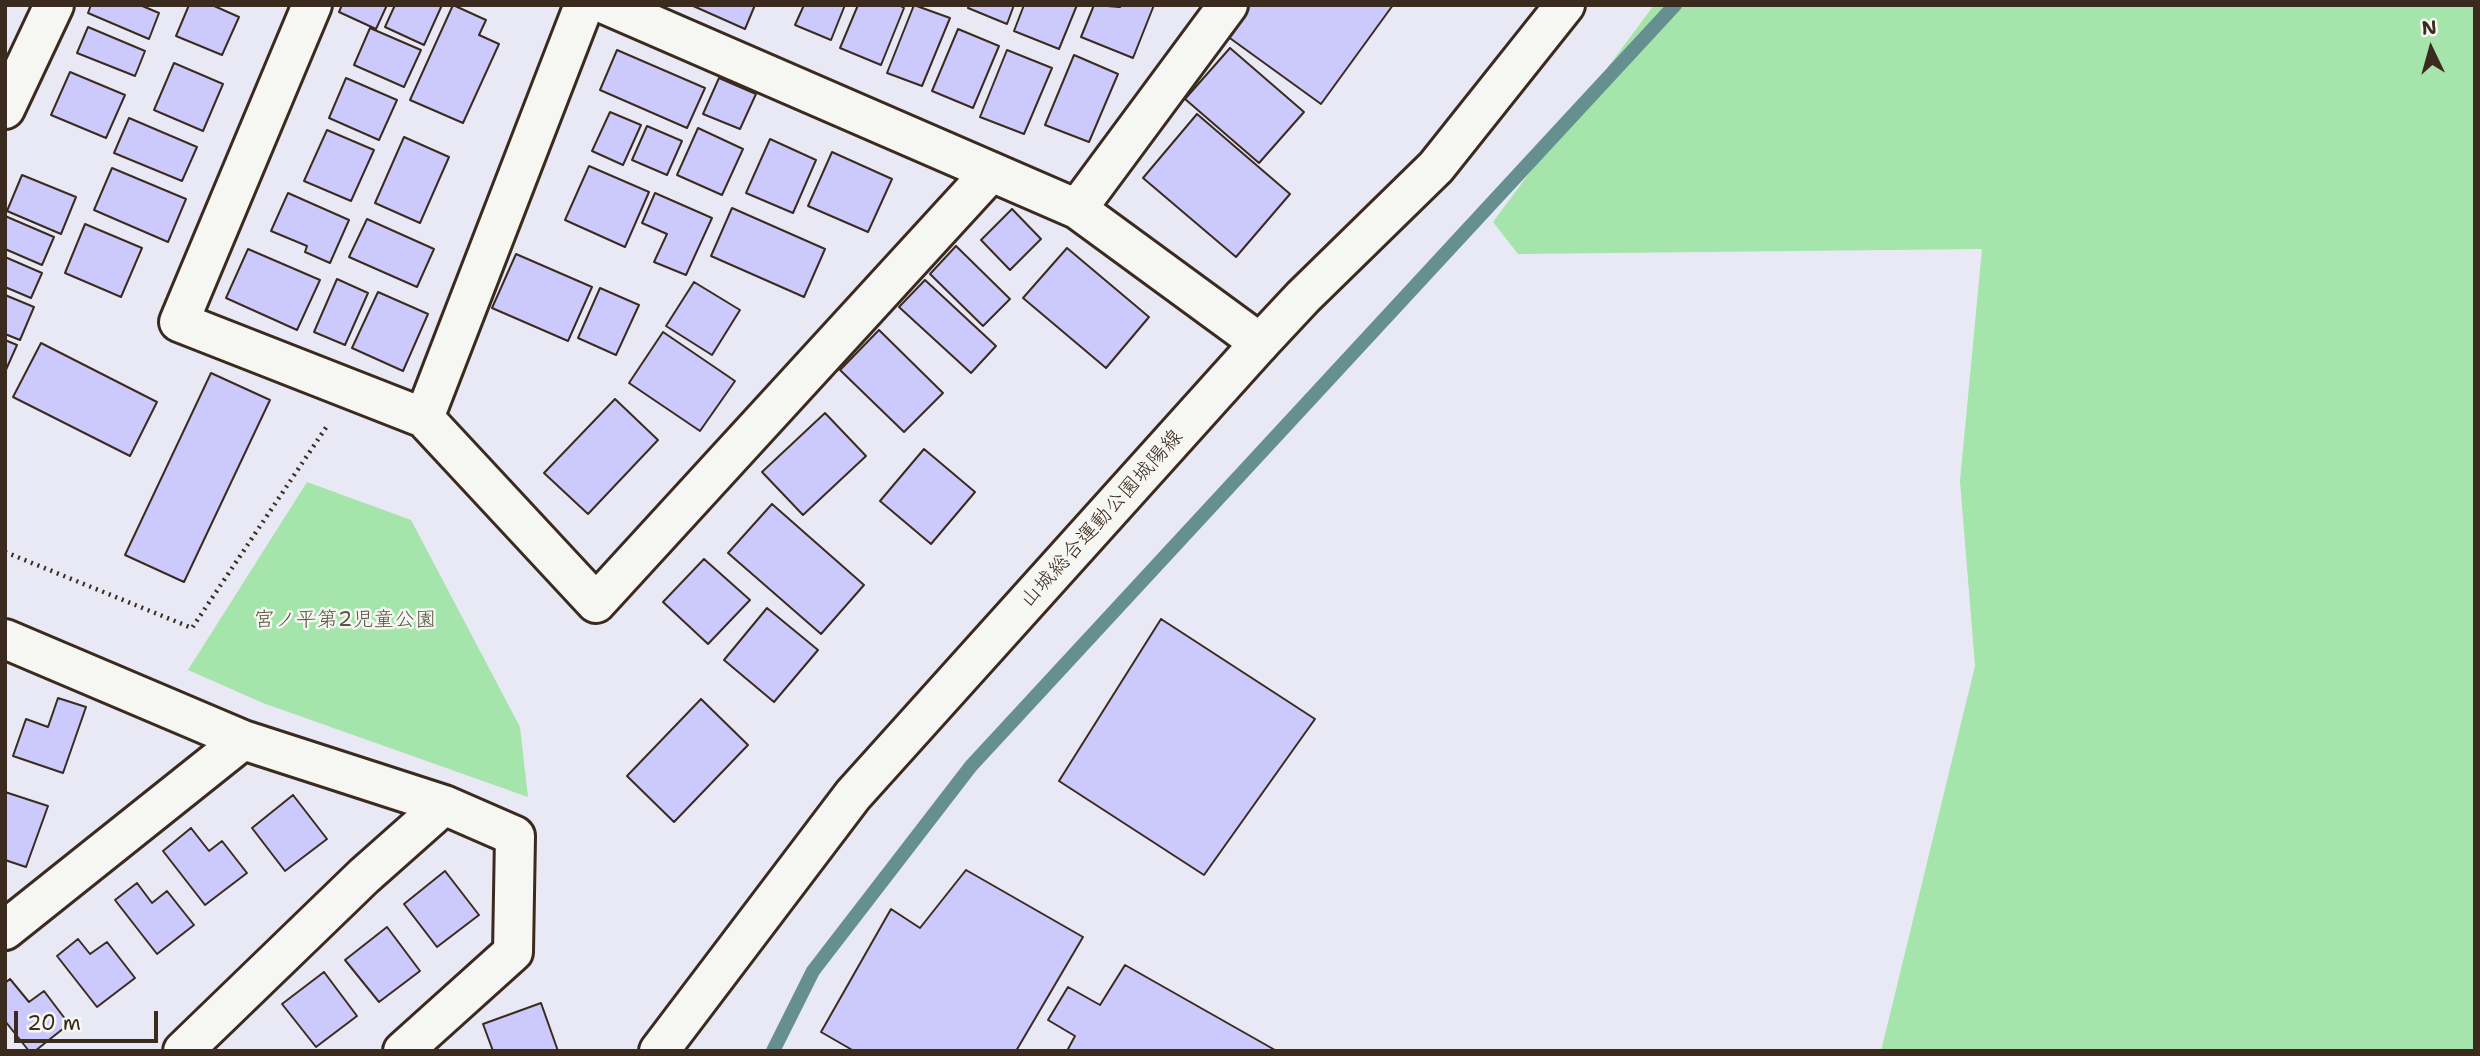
<!DOCTYPE html>
<html>
<head>
<meta charset="utf-8">
<style>
  body { margin:0 }
  #map { position:relative; width:2480px; height:1056px; overflow:hidden; background:#e9e9f5; font-family:"Shantell Sans",sans-serif }
  canvas { display:block }
  .frame { position:absolute; inset:0; border:7px solid #3b2a1e; pointer-events:none }
  .north { position:absolute; left:2396px; top:14px; width:70px; height:70px; -webkit-text-stroke:5px #f6f6f2; paint-order:stroke; rotate:355deg; font-size:19px; font-weight:700; line-height:28px; text-align:center; color:#3b2a1e }
  .north::after { content:''; display:block; margin:auto; width:24px; height:32px; background:#3b2a1e; clip-path:polygon(50% 0,100% 100%,50% 72%,0 100%) }
  .scale { position:absolute; left:14px; top:1011px; width:144px; height:32px; box-sizing:border-box; border:4px solid #3b2a1e; border-top:0; padding-left:9px; font-size:21px; line-height:24px; white-space:nowrap; color:#3b2a1e; -webkit-text-stroke:5px #f6f6f2; paint-order:stroke }
</style>
</head>
<body>
<div id="map">
<canvas width="2480" height="1056"></canvas>
<div class="frame"></div>
<div class="north">N</div>
<div class="scale">20 m</div>
</div>
<script>
const context = document.querySelector('canvas').getContext('2d');
context.lineJoin = 'round';
function fillPath(path, color) {
  context.fillStyle = color;
  context.fill(path, 'evenodd');
}
function poly(rows) {
  const path = new Path2D();
  for (const r of rows) {
    path.moveTo(r[0], r[1]);
    for (let i = 2; i < r.length; i += 2) path.lineTo(r[i], r[i + 1]);
  }
  return path;
}
function stroke(path, color, width, dash) {
  context.strokeStyle = color;
  context.lineWidth = width;
  context.lineCap = dash ? 'butt' : 'round';
  context.setLineDash(dash || []);
  context.stroke(path);
}
function write(font, color, halo, rows, align = 'center') {
  context.font = font + ' "Shantell Sans","Klee One",sans-serif';
  context.lineWidth = 5;
  context.setLineDash([]);
  context.textBaseline = 'middle';
  context.strokeStyle = halo;
  context.fillStyle = color;
  for (const [text, x, y, turn = 0] of rows) {
    context.save();
    context.translate(x, y);
    context.rotate((+turn || 0) * Math.PI / 180);
    context.textAlign = isNaN(turn) ? turn : align;
    if (halo) context.strokeText(text, 0, 0);
    context.fillText(text, 0, 0);
    context.restore();
  }
}
const green = poly([
  [1654,5,2475,5,2475,1051,1881,1051,1975,666,1960,481,1982,249,1518,254,1493,222],
  [307,482,411,520,520,727,528,797,263,703,188,670]
]);
const stream = poly([
  [773,1051,813,971,971,766,1675,5]
]);
const building = poly([
  [91,5,140,5,159,13,149,39,88,13,91,5],
  [189,5,212,5,239,17,222,55,176,36,189,5],
  [342,5,387,5,376,29,339,12,342,5],
  [395,5,442,5,424,45,385,27,395,5],
  [453,5,486,20,479,35,499,44,463,123,410,100,453,5],
  [691,5,755,5,745,29,691,5],
  [804,5,845,5,831,40,795,25,804,5],
  [858,5,899,5,904,8,881,65,840,48,858,5],
  [914,5,950,18,922,86,887,73,914,5],
  [969,5,1014,5,1007,24,968,8,969,5],
  [1024,5,1077,5,1059,49,1014,31,1024,5],
  [1094,5,1120,7,1121,5,1154,5,1133,58,1081,37,1094,5],
  [1250,5,1393,5,1321,104,1227,36,1250,5],
  [88,27,145,51,135,76,77,53,88,27],
  [370,28,421,50,404,87,354,65,370,28],
  [958,29,999,46,973,108,932,91,958,29],
  [1230,48,1304,112,1259,163,1185,99,1230,48],
  [617,50,705,88,687,128,600,90,617,50],
  [1007,50,1052,68,1024,134,980,117,1007,50],
  [1074,55,1118,74,1089,142,1045,125,1074,55],
  [174,63,223,84,203,131,154,110,174,63],
  [70,72,125,95,106,138,51,115,70,72],
  [346,78,397,100,379,140,329,118,346,78],
  [719,78,756,94,740,129,703,114,719,78],
  [610,112,641,125,623,165,592,151,610,112],
  [1197,114,1290,194,1236,257,1143,178,1197,114],
  [129,118,197,147,182,181,114,153,129,118],
  [647,126,682,141,667,175,632,160,647,126],
  [698,128,743,149,722,195,677,175,698,128],
  [327,130,374,150,351,201,304,181,327,130],
  [404,137,449,157,420,223,375,203,404,137],
  [770,139,816,160,793,213,746,193,770,139],
  [832,152,892,179,868,232,808,206,832,152],
  [589,166,649,192,625,247,565,220,589,166],
  [112,168,186,199,168,242,94,210,112,168],
  [22,175,76,197,61,234,7,211,22,175],
  [288,193,349,220,330,263,305,252,307,246,271,231,288,193],
  [655,193,712,218,686,275,654,262,667,234,642,223,655,193],
  [732,208,825,249,804,297,711,256,732,208],
  [1012,209,1041,239,1010,270,981,240,1012,209],
  [5,216,54,237,42,265,5,249,5,216],
  [367,219,434,249,417,287,349,257,367,219],
  [85,224,142,248,121,297,65,273,85,224],
  [956,246,1010,299,983,326,930,274,956,246],
  [1067,248,1149,317,1106,368,1023,298,1067,248],
  [248,249,320,280,297,330,226,298,248,249],
  [516,254,592,287,568,341,492,308,516,254],
  [5,257,42,273,31,298,5,287,5,257],
  [337,279,368,293,345,345,314,332,337,279],
  [925,280,996,346,971,373,899,307,925,280],
  [694,282,740,310,712,355,666,326,694,282],
  [600,288,639,305,616,355,578,338,600,288],
  [378,292,428,314,403,371,352,348,378,292],
  [5,295,34,307,20,340,5,334,5,295],
  [879,330,943,393,904,432,840,370,879,330],
  [663,332,735,381,700,431,629,383,663,332],
  [5,340,17,345,5,372,5,340],
  [41,343,157,402,130,456,13,397,41,343],
  [211,373,270,400,184,582,125,555,211,373],
  [615,399,658,440,588,514,544,473,615,399],
  [825,413,866,456,803,515,762,472,825,413],
  [924,449,975,492,931,544,880,501,924,449],
  [772,504,864,585,821,634,728,553,772,504],
  [704,559,750,600,708,644,663,602,704,559],
  [767,608,818,650,774,702,724,660,767,608],
  [1161,619,1315,719,1204,875,1059,781,1161,619],
  [58,698,86,707,63,773,13,756,26,719,48,727,58,698],
  [701,699,748,745,674,822,627,776,701,699],
  [5,792,48,806,26,867,5,860,5,792],
  [293,795,327,839,285,871,252,828,293,795],
  [191,828,209,851,222,841,247,873,205,905,163,851,191,828],
  [966,870,1083,937,1016,1051,854,1051,821,1032,891,909,920,928,966,870],
  [445,871,479,915,437,947,404,904,445,871],
  [137,883,152,903,167,891,194,925,157,954,115,900,137,883],
  [387,927,420,971,379,1002,345,960,387,927],
  [78,939,90,954,107,942,135,978,97,1007,57,956,78,939],
  [1125,965,1275,1050,1279,1051,1067,1051,1075,1036,1048,1020,1068,987,1100,1005,1125,965],
  [324,972,357,1016,316,1047,282,1004,324,972],
  [10,979,29,1002,44,991,69,1024,35,1051,29,1051,5,1021,5,983,10,979],
  [541,1003,558,1051,493,1051,483,1024,541,1003]
]);
const path = poly([
  [5,552,192,628,327,426]
]);
const street = poly([
  [312,5,179,322,424,418,584,5],
  [607,5,1077,209,1260,343],
  [5,109,54,5],
  [1077,209,1228,5],
  [424,418,596,603,991,172],
  [5,639,243,740,444,805,364,876,183,1051],
  [5,930,243,740],
  [403,1051,513,952,515,836,444,805]
]);
const secondary = poly([
  [659,1051,853,795,1260,343,1303,297,1436,167,1565,5]
]);
const streetNames = [
  ["山城総合運動公園城陽線",1102,519,-48]
];
const parkNames = [
  ["宮ノ平第2児童公園",345,621]
];
fillPath(green, '#a5e4ab');
stroke(stream, '#66908f', 14);
fillPath(building, '#cccafd');
stroke(building, '#3b2a1e', 2);
stroke(street, '#3b2a1e', 44);
stroke(secondary, '#3b2a1e', 44);
stroke(path, '#3b2a1e', 4.5, [2, 5]);
stroke(street, '#f6f6f2', 38);
stroke(secondary, '#f6f6f2', 38);
write('21px', '#3b2a1e', '#f6f6f2', streetNames);
write('21px', '#565841', '#f6f6f2', parkNames);
</script>
</body>
</html>
